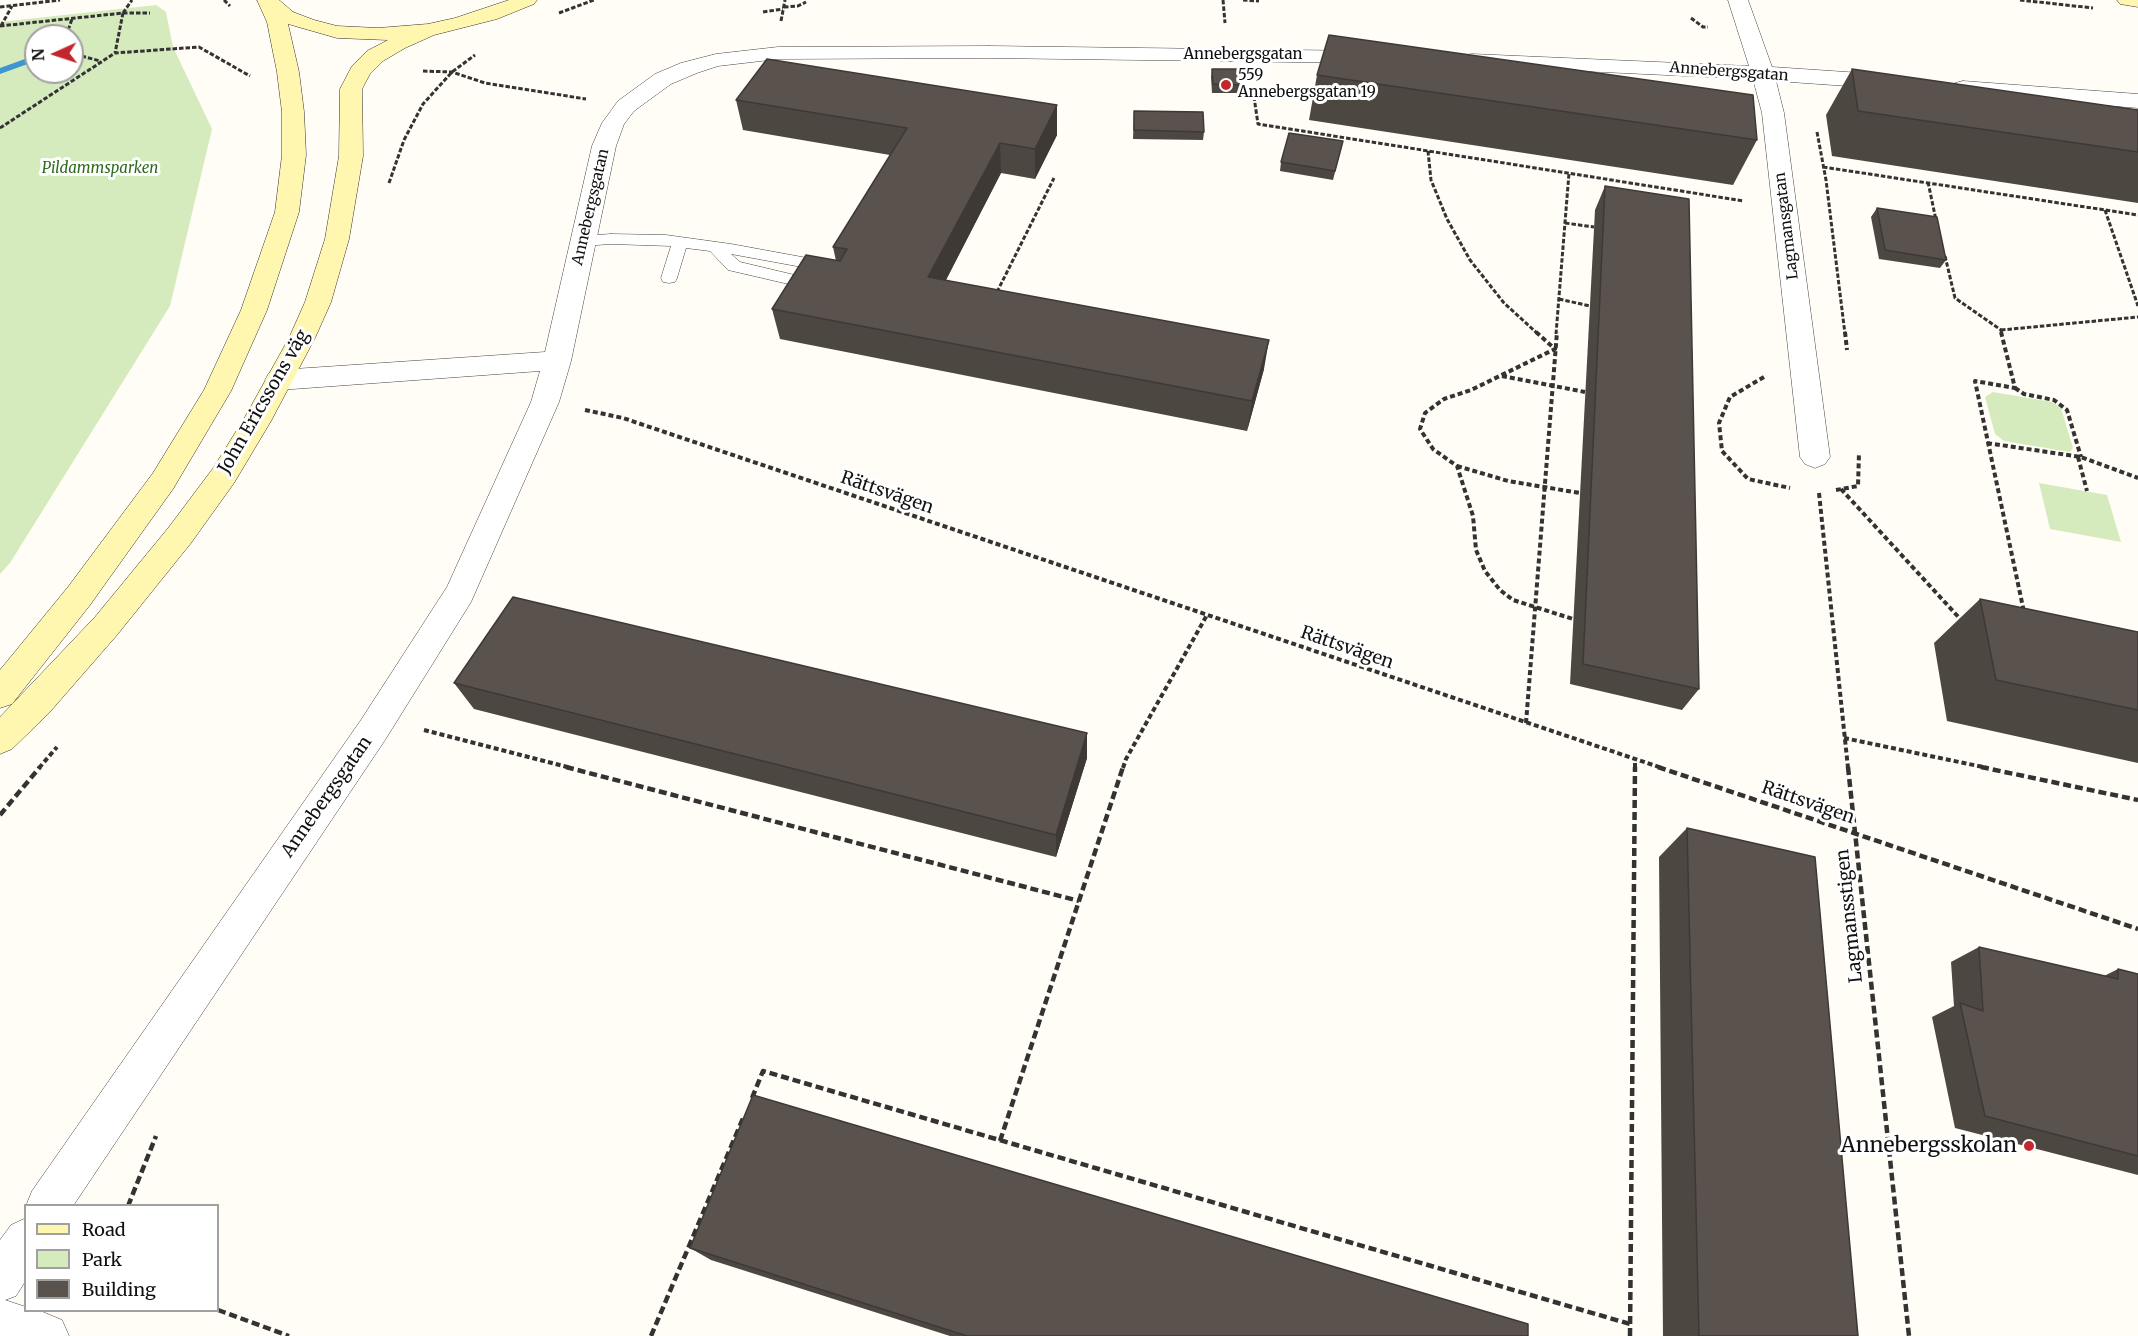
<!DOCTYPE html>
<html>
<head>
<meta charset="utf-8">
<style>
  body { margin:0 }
  #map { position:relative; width:2138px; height:1336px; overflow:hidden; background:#fffdf5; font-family:Merriweather,serif }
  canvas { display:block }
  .legend { position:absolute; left:24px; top:1204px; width:195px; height:108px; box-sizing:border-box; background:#fff; border:2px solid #a0a0a0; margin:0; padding:8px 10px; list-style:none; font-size:18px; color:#111 }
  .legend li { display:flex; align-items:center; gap:12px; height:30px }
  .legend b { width:30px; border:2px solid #a0a0a0 }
  .north { position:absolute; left:24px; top:24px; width:60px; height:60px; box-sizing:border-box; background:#fff; border:2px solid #a0a0a0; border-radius:50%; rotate:267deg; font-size:16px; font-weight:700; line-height:24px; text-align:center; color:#111 }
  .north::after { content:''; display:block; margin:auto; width:21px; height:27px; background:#c4262e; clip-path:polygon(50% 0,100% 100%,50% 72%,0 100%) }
</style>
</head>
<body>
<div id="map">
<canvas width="2138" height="1336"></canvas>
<ul class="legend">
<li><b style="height:8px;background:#fff6b0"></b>Road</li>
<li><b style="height:16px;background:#d5ebbd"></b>Park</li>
<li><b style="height:16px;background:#5a524d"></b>Building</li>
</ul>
<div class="north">N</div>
</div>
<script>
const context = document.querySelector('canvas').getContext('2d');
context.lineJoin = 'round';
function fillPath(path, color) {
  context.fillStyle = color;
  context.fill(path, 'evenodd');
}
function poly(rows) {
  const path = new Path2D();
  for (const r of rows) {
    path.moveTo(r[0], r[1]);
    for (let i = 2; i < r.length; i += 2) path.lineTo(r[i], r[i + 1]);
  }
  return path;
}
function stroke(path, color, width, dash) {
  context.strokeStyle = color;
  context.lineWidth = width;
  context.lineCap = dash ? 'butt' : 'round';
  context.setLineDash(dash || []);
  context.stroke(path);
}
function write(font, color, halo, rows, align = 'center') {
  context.font = font + ' Merriweather,serif';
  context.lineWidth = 6;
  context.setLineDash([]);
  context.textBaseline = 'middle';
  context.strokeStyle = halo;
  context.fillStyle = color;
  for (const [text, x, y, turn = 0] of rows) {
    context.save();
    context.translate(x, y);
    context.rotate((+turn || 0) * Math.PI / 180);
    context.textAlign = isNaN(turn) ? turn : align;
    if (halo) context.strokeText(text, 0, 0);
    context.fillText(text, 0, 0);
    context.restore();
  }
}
const green = poly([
  [156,5,166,12,173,47,212,129,170,306,10,563,0,574,0,22],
  [36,36,72,36,72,72,36,72],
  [1993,392,2052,402,2061,408,2073,448,2070,452,2004,441,1995,434,1985,397],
  [2039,483,2107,495,2121,542,2050,529]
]);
const stream = poly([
  [36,55,36,61,0,74,0,68,36,55]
]);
const pathFar2 = poly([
  [224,0,230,6],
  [1223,0,1225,23],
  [1243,0,1259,1],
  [2020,0,2093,8],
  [0,7,60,0],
  [784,7,798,6,806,2],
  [763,12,783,9],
  [123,13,150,13],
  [123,13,132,0],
  [559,13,594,0],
  [1691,18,1703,27,1708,27],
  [781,21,785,0],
  [0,26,123,13,115,53],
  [1,26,12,6],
  [66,36,72,19],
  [72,48,78,55,100,61],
  [423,71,452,72,485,83,586,99],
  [1253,90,1258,124,1744,201],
  [0,128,115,53,199,47,250,76],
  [1817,132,1826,180,1845,334],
  [1428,151,1431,180,1447,219,1470,260,1504,303,1538,334],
  [1823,167,2138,215],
  [1928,182,1936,220],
  [389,183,404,140,423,104,452,72,475,55],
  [2105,210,2138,306],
  [1565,223,1594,227],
  [1945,256,1955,298,2001,330,2002,334],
  [997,292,1054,178],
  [1559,299,1590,306],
  [2001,330,2138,317],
  [1556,334,1569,173]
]);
const pathFar1 = poly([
  [1536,332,1555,349,1471,390,1444,399,1425,413,1420,429,1433,449,1457,466,1473,516,1476,550,1485,571,1500,590,1513,600,1573,619],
  [1845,332,1847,350],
  [2001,332,2015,388,1975,381,2024,612],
  [1502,376,1585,392],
  [1764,377,1730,397,1719,423,1722,451,1748,479,1790,488],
  [2015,388,2024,394,2054,400,2067,410,2081,457],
  [585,410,623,418,1662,768],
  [1987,443,2081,457,2138,478],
  [2078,457,2087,491],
  [1457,466,1508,481,1580,493],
  [1841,489,1963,622],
  [1836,490,1858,486,1859,453],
  [1819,493,1848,768],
  [1526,723,1557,332],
  [424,730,571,768],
  [1844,738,1988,768],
  [39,768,57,747],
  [1123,768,1126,759,1207,615],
  [1635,768,1635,759]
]);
const path = poly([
  [566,767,1079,901],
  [1658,767,2138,929],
  [1848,767,1909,1336],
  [1981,767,2138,800],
  [0,815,40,767],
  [752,1098,763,1071,1630,1324],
  [1000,1141,1123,767],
  [128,1206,156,1136],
  [218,1310,289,1336],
  [651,1336,744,1116],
  [1630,1336,1635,767]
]);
const lane = poly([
  [611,234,666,235,731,244,829,262,835,263,837,267,835,271,829,272,731,254,740,262,803,277,805,281,803,285,797,286,728,270,710,251,686,248,677,278,675,282,669,283,663,282,661,278,671,246,611,244,583,246,575,241,583,236,611,234]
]);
const street = poly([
  [1728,0,1748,0,1772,67,1891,75,1899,77,1902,82,1899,87,1891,89,1776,81,1784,113,1830,457,1825,464,1815,468,1805,464,1800,457,1762,113,1753,79,1472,66,1464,65,1461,60,1464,55,1472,54,1749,66,1728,0],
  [989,46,1367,51,1375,52,1378,57,1375,62,1367,63,989,58,778,59,718,66,697,73,671,84,634,111,624,124,616,146,571,361,559,402,471,602,385,740,73,1206,26,1206,32,1191,361,720,447,587,531,402,540,371,279,390,269,387,265,380,269,373,279,370,545,352,592,146,602,123,618,101,655,74,681,63,716,54,778,47,989,46],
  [1963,81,2138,94,2138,108,1955,93,1952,88,1955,83,1963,81],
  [26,1218,26,1280,16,1296,5,1300,26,1307,26,1310,38,1310,62,1320,69,1336,0,1336,0,1240,11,1225,26,1218]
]);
const secondary = poly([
  [257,0,279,0,293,12,314,20,337,26,378,28,428,24,455,18,509,0,537,0,534,4,497,19,434,35,405,48,383,61,370,74,362,89,363,156,349,239,331,302,315,338,271,421,234,483,191,543,117,635,49,713,12,749,0,754,0,717,95,617,169,527,214,467,245,417,289,338,305,302,325,239,339,156,340,89,352,66,367,51,388,40,337,38,288,24,299,72,304,112,306,155,299,212,267,310,231,391,173,489,90,605,12,704,0,708,0,670,68,587,153,473,204,390,241,310,275,212,282,155,282,112,277,72,267,22,257,0],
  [2117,0,2138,0,2138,7,2120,4,2117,0]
]);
const wall = poly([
  [1212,69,1242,85,1241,93,1212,93,1211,77],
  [1852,69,2138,110,2138,203,1832,156,1826,115],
  [1317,75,1757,140,1733,185,1309,120],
  [736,100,1057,105,1057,135,1035,179,1001,173,946,280,1264,369,1247,431,780,339,772,309,836,261,833,247,890,155,743,130],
  [1134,111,1204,132,1203,140,1133,139],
  [1343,141,1333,180,1280,171,1281,162],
  [1605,186,1699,689,1682,710,1570,684,1595,210],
  [1877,208,1946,260,1940,268,1879,259,1871,217],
  [1980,599,2138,632,2138,763,1947,721,1934,643],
  [454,683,1087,733,1087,758,1056,857,474,709],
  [1687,828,1858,1336,1663,1336,1659,857],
  [1979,947,2104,976,2118,969,2138,974,2138,1175,1955,1128,1932,1017,1954,1006,1951,962],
  [690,1248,1528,1336,950,1336,711,1260]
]);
const shadedWall = poly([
  [1057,105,1057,135,1035,179,1035,149],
  [1000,143,1001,173,932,307,928,277],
  [1269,340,1264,369,1247,431,1252,401],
  [1087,733,1087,758,1056,857,1056,835]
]);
const building = poly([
  [1329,35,1753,95,1757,140,1317,75,1329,35],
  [767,59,1057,105,1035,149,1000,143,928,277,1269,340,1252,401,772,309,806,255,840,261,847,249,833,247,907,128,736,100,767,59],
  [1212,69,1242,69,1242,85,1213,84,1212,69],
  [1852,69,2138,110,2138,152,1858,111,1852,69],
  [1134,111,1203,112,1204,132,1134,130,1134,111],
  [1289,133,1343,141,1335,171,1281,162,1289,133],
  [1605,186,1689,199,1699,689,1583,664,1605,186],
  [1877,208,1937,217,1946,260,1885,250,1877,208],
  [513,597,1087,733,1056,835,454,683,513,597],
  [1980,599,2138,632,2138,710,1996,680,1980,599],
  [1687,828,1815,857,1858,1336,1699,1336,1687,828],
  [1979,947,2118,979,2118,969,2138,974,2138,1156,1985,1116,1960,1003,1983,1011,1979,947],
  [753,1095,1528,1324,1528,1336,967,1336,690,1248,753,1095]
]);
const markers = [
  [1226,85,6,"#c4262e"],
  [2029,1146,6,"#c4262e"]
];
const farStreetnames = [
  ["Annebergsgatan",1243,55],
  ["Annebergsgatan",1729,72,4],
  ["Annebergsgatan",591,207,-77],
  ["Lagmansgatan",1787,226,-97]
];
const farPoinames = [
  ["559",1238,76],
  ["Annebergsgatan 19",1238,93]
];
const farParknames = [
  ["Pildammsparken",100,169]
];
const streetNames = [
  ["John Ericssons väg",264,402,-60],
  ["Rättsvägen",887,493,19],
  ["Rättsvägen",1347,648,19],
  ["Annebergsgatan",327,797,-55],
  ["Rättsvägen",1808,803,19],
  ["Lagmansstigen",1850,916,-96]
];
const nearPoinames = [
  ["Annebergsskolan",2017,1146]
];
fillPath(green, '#d5ebbd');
fillPath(stream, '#3f96cf');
stroke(lane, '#444', 1);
stroke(street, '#444', 1);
stroke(secondary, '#333', 1);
stroke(pathFar2, '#333', 3, [4.5, 2]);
stroke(pathFar1, '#333', 4, [5, 3]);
stroke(path, '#333', 4.5, [8, 4]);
fillPath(lane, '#fff');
fillPath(street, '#fff');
fillPath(secondary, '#fff6b0');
fillPath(wall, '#4d4742');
fillPath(shadedWall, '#3f3936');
fillPath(building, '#5a524d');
stroke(building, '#3f3936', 1.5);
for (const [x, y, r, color] of markers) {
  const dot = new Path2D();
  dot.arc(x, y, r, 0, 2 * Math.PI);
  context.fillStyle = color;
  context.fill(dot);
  stroke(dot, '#fff', 2);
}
write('15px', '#111', '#fff', farStreetnames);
write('15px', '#111', '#fff', farPoinames, 'left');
write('italic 15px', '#2f6b1f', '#fff', farParknames);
write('18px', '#111', '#fff', streetNames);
write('21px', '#111', '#fff', nearPoinames, 'right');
</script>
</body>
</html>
